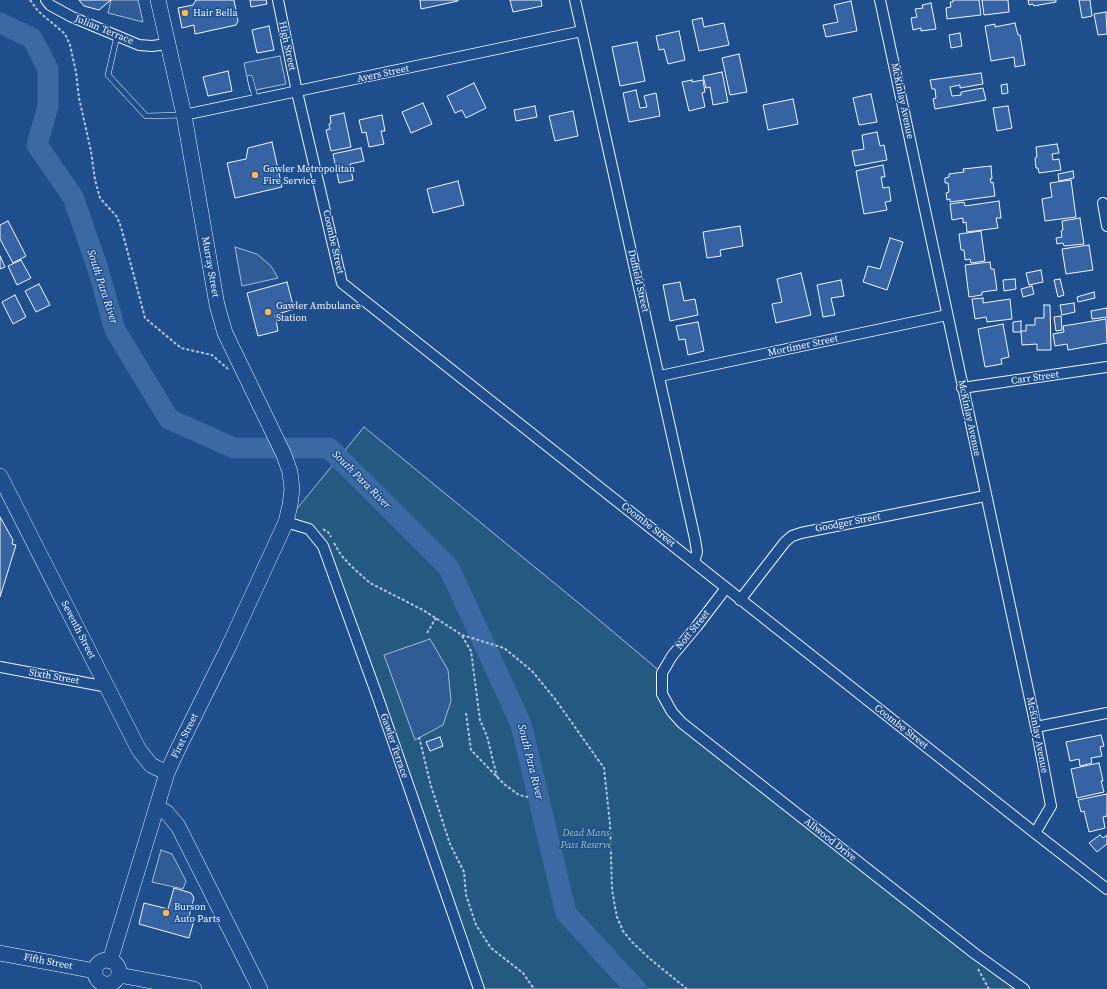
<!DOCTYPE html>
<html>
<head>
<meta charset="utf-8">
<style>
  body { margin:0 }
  canvas { display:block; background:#1f4e8c }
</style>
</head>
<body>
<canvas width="1107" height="989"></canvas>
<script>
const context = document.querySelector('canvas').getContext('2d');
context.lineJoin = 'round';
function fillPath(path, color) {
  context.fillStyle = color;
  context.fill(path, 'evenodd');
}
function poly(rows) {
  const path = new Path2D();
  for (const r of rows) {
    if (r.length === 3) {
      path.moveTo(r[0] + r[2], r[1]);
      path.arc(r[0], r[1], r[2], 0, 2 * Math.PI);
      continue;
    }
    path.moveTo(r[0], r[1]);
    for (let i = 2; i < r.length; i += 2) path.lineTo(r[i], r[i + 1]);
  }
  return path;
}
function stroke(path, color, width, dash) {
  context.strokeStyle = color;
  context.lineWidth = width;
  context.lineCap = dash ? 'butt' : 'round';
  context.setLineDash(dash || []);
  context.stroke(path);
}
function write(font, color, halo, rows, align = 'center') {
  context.font = font + ' "Source Serif 4",serif';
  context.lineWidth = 3;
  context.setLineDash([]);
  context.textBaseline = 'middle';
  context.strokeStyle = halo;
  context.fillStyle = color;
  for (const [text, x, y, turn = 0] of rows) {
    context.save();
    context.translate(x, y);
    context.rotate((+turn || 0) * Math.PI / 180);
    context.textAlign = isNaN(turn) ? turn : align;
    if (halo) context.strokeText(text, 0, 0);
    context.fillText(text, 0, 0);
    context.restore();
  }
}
const green = poly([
  [364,427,592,614,662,673,672,712,1024,989,479,989,323,546,309,529,286,522,364,427]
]);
const parking = poly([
  [111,0,138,0,143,22,108,13,111,0],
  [280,56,286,84,250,91,244,63,280,56],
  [235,247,257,254,271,266,278,278,242,286,235,247],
  [430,639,448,670,451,701,443,725,415,740,384,655,430,639],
  [161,850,172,854,186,881,183,889,152,882,161,850]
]);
const river = poly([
  [0,23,32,38,48,69,48,106,37,145,73,197,98,269,115,330,169,419,234,448,329,448,449,568,521,724,566,913,636,989]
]);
const building = poly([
  [79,0,111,0,99,10,84,6,79,0],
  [196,0,234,0,238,21,236,25,195,34,194,25,182,28,178,8,193,5,196,0],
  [250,0,266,0,267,4,251,7,250,0],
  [420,0,458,0,458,1,421,9,420,0],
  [510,0,541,0,542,6,513,12,510,0],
  [953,0,979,0,981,15,947,19,946,8,951,7,950,2,953,2,953,0],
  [982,0,1008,0,1009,12,984,15,982,0],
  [1028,0,1056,0,1056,2,1034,6,1033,4,1029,5,1028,0],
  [1079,0,1090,0,1092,16,1082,18,1079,0],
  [851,1,857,31,826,37,823,25,838,22,834,5,851,1],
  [931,3,936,29,921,31,921,28,913,30,911,18,917,17,915,9,923,8,922,5,931,3],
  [1106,12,1107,34,1098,35,1094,14,1106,12],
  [702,18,704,27,724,23,729,45,699,51,692,20,702,18],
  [1015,23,1018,35,1020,35,1025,65,1015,67,1014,57,991,61,985,26,995,24,995,27,1015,23],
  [269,26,274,50,257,53,252,30,269,26],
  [679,31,685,60,668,64,664,49,659,50,656,36,679,31],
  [960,33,962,46,951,48,949,35,960,33],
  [637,42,645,81,620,86,612,47,637,42],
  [739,54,747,92,730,95,722,58,739,54],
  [228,71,232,91,208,96,203,77,228,71],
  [722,72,728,102,713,105,710,87,706,88,703,76,722,72],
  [981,73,983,84,960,88,960,85,950,87,952,96,961,95,961,92,983,88,986,100,935,109,933,99,936,98,935,89,932,89,930,80,981,73],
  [692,80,692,82,703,80,705,92,702,93,705,107,689,111,682,82,692,80],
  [474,83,486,108,466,118,462,110,455,113,447,96,474,83],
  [1007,84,1008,93,1002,94,1001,85,1007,84],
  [636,90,640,108,647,107,644,96,656,93,660,116,629,122,623,93,636,90],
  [871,94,877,122,859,125,853,98,871,94],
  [793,99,798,124,768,130,763,105,793,99],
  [423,103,432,124,411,133,402,112,423,103],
  [535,106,537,117,516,121,514,110,535,106],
  [1008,106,1012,128,997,131,993,108,1008,106],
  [573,111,578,136,555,141,549,116,573,111],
  [344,113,351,147,331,151,326,130,330,129,329,124,331,123,330,116,344,113],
  [382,115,385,131,381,131,384,144,369,147,366,132,362,133,359,120,382,115],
  [877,132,880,146,884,145,887,160,855,166,852,151,864,149,862,135,877,132],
  [272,142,282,187,235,198,227,163,246,159,248,148,272,142],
  [1057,144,1059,153,1052,154,1053,160,1059,159,1061,170,1039,173,1038,168,1036,168,1035,158,1037,157,1036,147,1057,144],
  [361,148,364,161,350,164,353,180,339,183,333,154,361,148],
  [883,165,885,177,881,177,883,188,889,187,891,201,885,202,887,210,864,214,856,171,883,165],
  [991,166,992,179,990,179,991,183,993,182,995,196,950,202,950,199,947,200,946,193,949,192,948,183,945,183,945,178,949,177,949,174,964,172,963,169,991,166],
  [1073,171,1074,178,1059,181,1058,174,1073,171],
  [1071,180,1076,217,1045,221,1042,199,1052,197,1050,183,1071,180],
  [458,181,464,205,433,213,427,189,458,181],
  [999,201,1001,218,996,218,998,228,967,232,966,222,963,223,963,218,952,220,950,204,964,202,965,206,999,201],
  [1080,218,1084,244,1064,246,1063,243,1057,244,1056,238,1062,237,1061,231,1063,230,1062,221,1080,218],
  [8,221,26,256,13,263,0,239,0,225,8,221],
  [740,226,743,246,720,250,721,256,707,258,703,232,740,226],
  [981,231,985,261,971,263,970,259,965,260,964,250,961,250,959,234,981,231],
  [890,238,903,242,887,290,863,282,868,266,880,269,890,238],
  [1089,245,1093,270,1066,274,1062,249,1089,245],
  [0,256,5,267,0,269,0,256],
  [21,260,31,278,17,285,8,266,21,260],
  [990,262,991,269,994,269,997,290,982,292,982,295,969,297,965,265,990,262],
  [1041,270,1043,282,1029,285,1026,273,1041,270],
  [801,273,811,315,776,323,772,304,782,302,777,279,801,273],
  [1015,279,1016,289,1004,291,1003,280,1015,279],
  [1060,279,1064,295,1058,297,1054,280,1060,279],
  [841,280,844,296,831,298,835,315,823,317,817,285,841,280],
  [287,282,294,309,275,315,278,331,258,336,247,293,287,282],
  [680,282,684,301,695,299,698,315,670,321,663,285,680,282],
  [39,284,50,305,36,312,25,291,39,284],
  [1032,286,1034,294,1023,297,1021,289,1032,286],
  [1094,292,1095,298,1078,302,1077,297,1094,292],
  [15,295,26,317,13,324,2,302,15,295],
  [983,298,983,303,1010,299,1012,319,987,322,986,317,975,319,972,299,983,298],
  [1074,303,1075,312,1062,315,1060,305,1074,303],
  [1044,305,1050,305,1051,350,1037,350,1037,344,1022,345,1021,331,1026,331,1026,325,1035,325,1035,318,1044,318,1044,305],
  [1107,308,1107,317,1092,319,1091,311,1107,308],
  [1061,316,1062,330,1056,331,1054,317,1061,316],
  [1106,319,1107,343,1068,350,1067,344,1055,346,1053,334,1064,332,1063,326,1106,319],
  [1021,321,1021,332,1013,332,1013,322,1021,321],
  [698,322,704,351,688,355,685,339,679,340,676,326,698,322],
  [1003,324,1009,357,1001,359,1002,364,985,367,978,329,1003,324],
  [0,517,13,540,12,544,16,545,0,597,0,517],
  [1101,735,1104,746,1100,747,1102,756,1091,758,1092,763,1080,766,1079,759,1070,761,1066,742,1101,735],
  [440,737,443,746,430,751,426,742,440,737],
  [1099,763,1103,781,1101,781,1104,792,1077,798,1071,769,1099,763],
  [1107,794,1107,816,1103,817,1105,828,1089,832,1084,811,1081,812,1078,800,1107,794],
  [1100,835,1103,838,1107,835,1107,844,1097,852,1089,843,1100,835],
  [174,888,191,893,194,898,189,916,195,917,189,938,139,924,144,903,168,909,174,888]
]);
const path = poly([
  [30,0,38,11,65,34,70,45,76,72,79,98,91,151,95,180,100,198,117,217,121,227,145,318,181,348,212,355,228,369],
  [323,529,328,532,331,537],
  [334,543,341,555,351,566,370,583,423,610,462,635,504,648,532,671,555,699,604,768,610,824,612,889,615,907,617,917,623,931,632,942,649,958,687,989],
  [427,633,436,618],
  [462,636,471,651,480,720,487,736,497,777],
  [466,713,471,750,504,784,519,795,528,797],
  [419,737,431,786,450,844,464,872,466,895,476,925,491,948,523,973,534,989],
  [978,969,989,989]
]);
const lane = poly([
  [117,36,108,75,146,116,183,115],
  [250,78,256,101]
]);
const street = poly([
  [46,0,50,5,72,17,139,45,152,46,167,44],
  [278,0,297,92,342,283,1035,833,1107,889],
  [575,0,695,539,697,552,694,562],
  [880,0,1036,727,1051,806,1035,833],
  [184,115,582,31],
  [1103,203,1107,226],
  [660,376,947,315],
  [962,388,1107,367],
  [286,522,309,529,323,546,378,698,479,989],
  [726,588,697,626,672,656,662,673,662,694,672,712,682,723,974,953,1024,989],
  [740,600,785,542,792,536,801,533,985,496],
  [0,667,108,687],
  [1036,727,1107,713]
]);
const secondary = poly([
  [0,476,139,750,151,765,167,773],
  [157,807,166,812,178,826,260,989],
  [0,953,95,971],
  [107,972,12],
  [110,961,167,773,178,749,228,648,286,522,290,505,292,489,290,472,284,455,225,333,217,305,184,115,158,0],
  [119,975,194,989]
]);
const markers = [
  [185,13,4,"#ffb74d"],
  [255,175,4,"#ffb74d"],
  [268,312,4,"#ffb74d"],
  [166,913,4,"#ffb74d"]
];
const poiNames = [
  ["Hair Bella",193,13],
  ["Gawler Metropolitan",263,169],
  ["Fire Service",263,181],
  ["Gawler Ambulance",276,306],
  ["Station",276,318],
  ["Burson",174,907],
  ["Auto Parts",174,919]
];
const streetNames = [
  ["Julian Terrace",104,30,22],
  ["High Street",287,46,78],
  ["Ayers Street",383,74,-12],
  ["McKinlay Avenue",902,101,78],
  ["Coombe Street",333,242,77],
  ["Murray Street",210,267,80],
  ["Duffield Street",638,281,77],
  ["Mortimer Street",803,346,-12],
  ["Carr Street",1035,378,-8],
  ["McKinlay Avenue",969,418,78],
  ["Goodger Street",848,523,-11],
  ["Coombe Street",648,525,38],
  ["Seventh Street",78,630,63],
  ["Nott Street",693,630,-51],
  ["Sixth Street",54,677,10],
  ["Coombe Street",901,727,38],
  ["McKinlay Avenue",1037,735,79],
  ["First Street",185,736,-64],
  ["Gawler Terrace",394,746,71],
  ["Allwood Drive",830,840,38],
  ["Fifth Street",48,962,11]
];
const parkNames = [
  ["Dead Mans",586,833],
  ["Pass Reserve",586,845]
];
const waterNames = [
  ["South Para River",102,287,72],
  ["South Para River",361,480,45],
  ["South Para River",530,762,76]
];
fillPath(green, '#245a82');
stroke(green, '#a8bbd7', 1);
fillPath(parking, '#305b95');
stroke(parking, '#a8bbd7', 1);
stroke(river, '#3b69a3', 21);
fillPath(building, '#3563a3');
stroke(building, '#f2f6ff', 1);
stroke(lane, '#f2f6ff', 6);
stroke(street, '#f2f6ff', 12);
stroke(secondary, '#f2f6ff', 16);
stroke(path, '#b3c4dc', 2, [3, 2]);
stroke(lane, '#1f4e8c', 5);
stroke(street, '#1f4e8c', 10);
stroke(secondary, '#1f4e8c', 15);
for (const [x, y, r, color] of markers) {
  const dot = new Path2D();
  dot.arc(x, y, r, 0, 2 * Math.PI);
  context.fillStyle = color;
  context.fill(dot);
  stroke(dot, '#1f4e8c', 1.5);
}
write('10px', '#f2f6ff', '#1f4e8c', poiNames, 'left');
write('10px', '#f2f6ff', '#1f4e8c', streetNames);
write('italic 10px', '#97c8a6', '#1f4e8c', parkNames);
write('italic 11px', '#f2f6ff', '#1f4e8c', waterNames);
</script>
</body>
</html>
